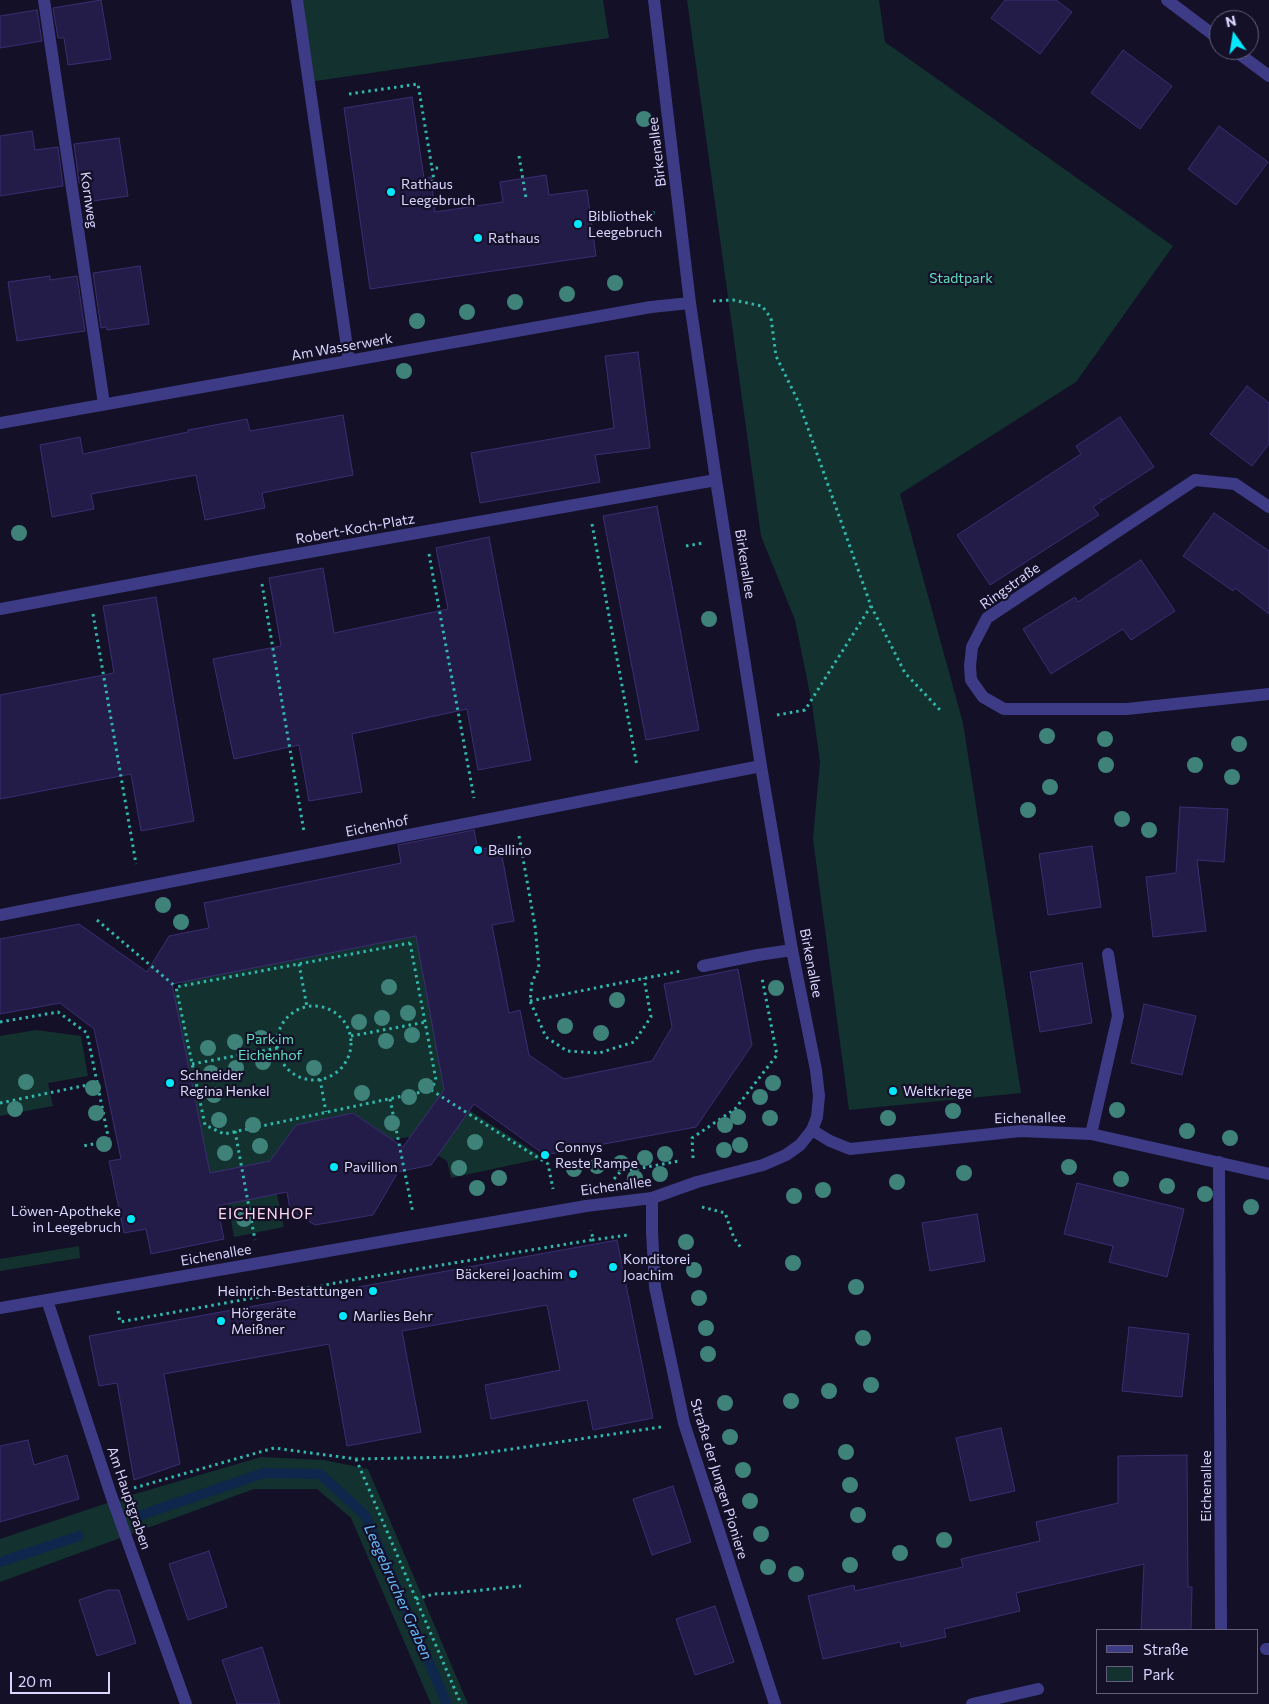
<!DOCTYPE html>
<html>
<head>
<meta charset="utf-8">
<style>
  body { margin:0 }
  #map { position:relative; width:1269px; height:1704px; overflow:hidden; background:#131027; font-family:Commissioner,sans-serif }
  canvas { display:block }
  .legend { position:absolute; left:1096px; top:1629px; width:162px; height:65px; box-sizing:border-box; background:#131027; border:1px solid #635f7d; margin:0; padding:6px 9px; list-style:none; font-size:15px; color:#dad6ff }
  .legend li { display:flex; align-items:center; gap:10px; height:25px }
  .legend b { width:25px; border:1px solid #635f7d }
  .north { position:absolute; left:1209px; top:10px; width:50px; height:50px; box-sizing:border-box; background:#131027; border:1px solid #635f7d; border-radius:50%; rotate:347deg; font-size:14px; font-weight:700; line-height:20px; text-align:center; color:#dad6ff }
  .north::after { content:''; display:block; margin:auto; width:18px; height:22px; background:#04e8fd; clip-path:polygon(50% 0,100% 100%,50% 72%,0 100%) }
  .scale { position:absolute; left:10px; top:1672px; width:100px; height:22px; box-sizing:border-box; border:2px solid #dad6ff; border-top:0; padding-left:6px; font-size:15px; line-height:18px; white-space:nowrap; color:#dad6ff; -webkit-text-stroke:4px #131027; paint-order:stroke }
</style>
</head>
<body>
<div id="map">
<canvas width="1269" height="1704"></canvas>
<ul class="legend">
<li><b style="height:6px;background:#3d3b85"></b>Straße</li>
<li><b style="height:14px;background:#13312f"></b>Park</li>
</ul>
<div class="north">N</div>
<div class="scale">20 m</div>
</div>
<script>
const context = document.querySelector('canvas').getContext('2d');
context.lineJoin = 'round';
function fillPath(path, color) {
  context.fillStyle = color;
  context.fill(path, 'evenodd');
}
function poly(rows) {
  const path = new Path2D();
  for (const r of rows) {
    if (r.length === 3) {
      path.moveTo(r[0] + r[2], r[1]);
      path.arc(r[0], r[1], r[2], 0, 2 * Math.PI);
      continue;
    }
    path.moveTo(r[0], r[1]);
    for (let i = 2; i < r.length; i += 2) path.lineTo(r[i], r[i + 1]);
  }
  return path;
}
function stroke(path, color, width, dash) {
  context.strokeStyle = color;
  context.lineWidth = width;
  context.lineCap = dash ? 'butt' : 'round';
  context.setLineDash(dash || []);
  context.stroke(path);
}
function write(font, color, halo, rows, align = 'center') {
  context.font = font + ' Commissioner,sans-serif';
  context.lineWidth = 4.5;
  context.setLineDash([]);
  context.textBaseline = 'middle';
  context.strokeStyle = halo;
  context.fillStyle = color;
  for (const [text, x, y, turn = 0] of rows) {
    context.save();
    context.translate(x, y);
    context.rotate((+turn || 0) * Math.PI / 180);
    context.textAlign = isNaN(turn) ? turn : align;
    if (halo) context.strokeText(text, 0, 0);
    context.fillText(text, 0, 0);
    context.restore();
  }
}
const green = poly([
  [299,0,603,0,609,38,309,82],
  [687,0,879,0,885,42,1173,246,1076,382,900,494,963,723,1021,1093,849,1110,813,839,820,762,812,704,795,620,761,536],
  [411,913,434,1028,444,1090,442,1093,544,1158,451,1178,447,1161,408,1137,381,1142,378,1130,353,1113,296,1125,270,1162,284,1227,234,1237,222,1171,210,1173,174,994,194,968,218,975,377,944],
  [36,1030,81,1036,88,1076,48,1083,53,1106,0,1116,0,1036],
  [79,1246,80,1258,0,1271,0,1259],
  [261,1457,324,1460,368,1469,468,1704,431,1704,351,1518,317,1489,254,1489,0,1582,0,1539,128,1496]
]);
const stream = poly([
  [141,1515,264,1473,320,1474,365,1515,447,1704],
  [0,1562,79,1536]
]);
const building = poly([
  [101,0,111,59,68,65,64,38,58,38,53,8,101,0],
  [1005,0,1056,0,1072,12,1040,54,991,18,1005,0],
  [37,10,42,41,0,48,0,16,37,10],
  [1123,50,1172,86,1140,129,1091,93,1123,50],
  [412,97,424,178,431,177,435,212,503,202,500,182,546,175,549,195,587,190,596,256,370,289,344,108,412,97],
  [1219,126,1268,162,1236,205,1188,169,1219,126],
  [32,131,35,150,58,147,63,186,0,196,0,136,32,131],
  [119,138,128,196,86,202,83,183,79,183,74,144,119,138],
  [140,266,149,324,107,330,106,327,101,328,93,273,140,266],
  [50,276,50,280,77,276,85,331,17,341,8,282,50,276],
  [638,352,650,448,595,455,600,482,480,503,471,453,614,428,605,356,638,352],
  [1247,386,1269,403,1269,444,1252,466,1210,434,1247,386],
  [343,415,353,475,262,493,265,508,205,520,196,475,91,494,94,509,52,517,40,445,80,437,83,454,188,432,188,430,247,419,250,431,343,415],
  [1120,417,1154,467,1103,500,1100,498,1102,501,1093,507,1099,515,990,585,957,535,1081,454,1076,446,1120,417],
  [657,506,699,730,646,740,603,516,657,506],
  [1214,513,1269,551,1269,614,1235,588,1233,591,1183,556,1214,513],
  [489,537,531,760,478,770,467,709,352,734,362,792,309,801,299,745,234,759,213,659,281,646,269,578,323,568,334,633,448,609,436,548,489,537],
  [1141,560,1175,611,1131,640,1123,629,1051,674,1023,629,1075,597,1078,602,1141,560],
  [156,597,194,821,141,831,131,774,0,799,0,695,114,673,103,606,156,597],
  [1180,807,1228,809,1224,862,1197,860,1206,931,1153,937,1146,877,1176,873,1180,807],
  [474,830,478,850,500,845,514,921,492,925,509,1013,520,1010,529,1055,564,1079,652,1061,672,1027,664,984,738,969,752,1045,696,1127,545,1155,474,1104,431,1165,398,1172,373,1215,315,1225,290,1210,287,1192,217,1206,224,1239,151,1254,146,1229,124,1233,109,1161,121,1159,94,1029,60,1003,0,1014,0,939,79,924,147,972,169,936,209,928,204,903,401,863,398,845,474,830],
  [416,936,444,1090,403,1147,353,1113,296,1125,270,1161,210,1173,172,984,416,936],
  [1092,846,1101,907,1048,915,1039,854,1092,846],
  [1082,963,1092,1023,1040,1032,1030,972,1082,963],
  [1144,1004,1196,1016,1182,1075,1131,1063,1144,1004],
  [1077,1183,1184,1209,1167,1277,1109,1262,1113,1246,1064,1234,1077,1183],
  [977,1214,985,1261,930,1271,922,1223,977,1214],
  [617,1240,653,1418,593,1430,587,1400,491,1419,485,1385,560,1370,547,1305,402,1331,421,1432,347,1446,329,1344,164,1374,180,1464,134,1480,117,1383,99,1386,89,1336,617,1240],
  [1129,1327,1189,1334,1182,1397,1122,1391,1129,1327],
  [1001,1428,1015,1491,970,1501,956,1438,1001,1428],
  [28,1440,34,1465,67,1455,79,1499,0,1522,0,1446,28,1440],
  [1187,1455,1188,1587,1192,1587,1191,1630,1141,1630,1144,1564,1016,1593,1020,1611,944,1629,946,1637,901,1647,900,1642,823,1659,808,1596,854,1585,855,1591,963,1567,961,1559,1040,1541,1036,1522,1118,1503,1118,1456,1187,1455],
  [673,1486,691,1542,652,1555,633,1499,673,1486],
  [209,1551,227,1607,188,1620,169,1564,209,1551],
  [108,1590,119,1590,136,1643,97,1656,79,1600,108,1590],
  [715,1606,734,1662,695,1675,676,1619,715,1606],
  [262,1647,280,1704,237,1704,222,1660,262,1647]
]);
const path = poly([
  [349,94,418,84,432,168],
  [519,156,526,198],
  [425,183,434,181,432,168,439,168],
  [646,214,655,213],
  [713,301,733,300,762,306,771,318,776,356,799,403,871,606,905,673,940,710],
  [592,524,637,766],
  [686,546,703,543],
  [429,554,474,798],
  [262,584,304,832],
  [93,614,136,864],
  [777,715,805,710,871,606],
  [519,836,535,926,539,968,532,982,530,1001,546,1037,567,1051,599,1053,634,1042,651,1017,644,978],
  [97,920,176,987],
  [410,943,436,1080,431,1090,224,1134,205,1125,176,987,410,943],
  [299,964,307,1007],
  [530,1001,681,971],
  [314,1043,37],
  [0,1022,58,1012,87,1033,109,1141,83,1146],
  [351,1036,426,1022],
  [192,1064,278,1048],
  [320,1079,326,1112],
  [431,1090,548,1164,553,1189],
  [390,1099,413,1213],
  [0,1103,97,1083],
  [235,1131,255,1240],
  [693,1158,692,1138,735,1109,777,1055,762,978],
  [614,1179,620,1172,679,1161],
  [702,1207,725,1213,734,1238,741,1248],
  [592,1240,628,1235],
  [118,1311,120,1322,358,1279,591,1240,593,1239,591,1230],
  [356,1459,461,1704],
  [134,1488,274,1448,356,1459,458,1457,661,1427],
  [416,1599,434,1594,454,1593,521,1586]
]);
const service = poly([
  [297,0,349,361],
  [703,966,758,955,792,950],
  [1091,1134,1118,1016,1108,954],
  [1219,1162,1221,1630],
  [972,1704,1038,1689]
]);
const minor = poly([
  [44,0,104,404],
  [1167,0,1219,39],
  [1234,50,1269,76],
  [0,423,651,307,690,303],
  [1269,507,1235,484,1195,480,987,618,972,647,970,666,971,680,983,697,1004,709,1127,709,1269,694],
  [0,609,258,561,716,480],
  [0,915,761,766],
  [812,1130,830,1141,850,1149,1020,1131,1091,1134,1269,1174],
  [652,1198,652,1232,655,1287,684,1423,775,1704],
  [47,1300,111,1495,186,1704],
  [1266,1649,1269,1649]
]);
const tertiary = poly([
  [0,1308,586,1206,652,1198,697,1182,763,1165,786,1155,800,1145,812,1130,817,1117,819,1096,816,1070,792,950,761,766,716,480,690,303,654,0]
]);
const trees = [
  [644,119],
  [615,283],
  [567,294],
  [515,302],
  [467,312],
  [417,321],
  [404,371],
  [19,533],
  [709,619],
  [1047,736],
  [1105,739],
  [1239,744],
  [1106,765],
  [1195,765],
  [1232,777],
  [1050,787],
  [1028,810],
  [1122,819],
  [1149,830],
  [163,905],
  [181,922],
  [389,987],
  [776,988],
  [617,1000],
  [408,1013],
  [382,1018],
  [359,1022],
  [565,1026],
  [601,1033],
  [412,1035],
  [261,1038],
  [386,1041],
  [235,1042],
  [208,1048],
  [263,1062],
  [236,1068],
  [314,1068],
  [211,1073],
  [26,1082],
  [773,1083],
  [426,1086],
  [93,1088],
  [362,1093],
  [214,1095],
  [409,1097],
  [760,1097],
  [15,1109],
  [1117,1110],
  [953,1111],
  [96,1113],
  [738,1117],
  [770,1118],
  [888,1118],
  [219,1120],
  [392,1123],
  [253,1125],
  [725,1125],
  [1187,1131],
  [1230,1138],
  [475,1142],
  [104,1144],
  [740,1145],
  [260,1146],
  [724,1150],
  [225,1153],
  [665,1154],
  [645,1158],
  [621,1163],
  [597,1166],
  [1069,1167],
  [459,1168],
  [574,1169],
  [964,1173],
  [660,1174],
  [499,1178],
  [635,1178],
  [1121,1179],
  [897,1182],
  [1167,1186],
  [477,1188],
  [823,1190],
  [1205,1194],
  [794,1196],
  [1251,1207],
  [244,1219],
  [686,1242],
  [793,1263],
  [694,1270],
  [856,1287],
  [699,1298],
  [706,1328],
  [863,1338],
  [708,1354],
  [871,1385],
  [829,1391],
  [791,1401],
  [725,1403],
  [730,1437],
  [846,1452],
  [743,1470],
  [850,1485],
  [750,1501],
  [858,1515],
  [761,1534],
  [944,1540],
  [900,1553],
  [850,1565],
  [768,1567],
  [796,1574]
];
const markers = [
  [391,192,5,"#04e8fd"],
  [578,224,5,"#04e8fd"],
  [478,238,5,"#04e8fd"],
  [478,850,5,"#04e8fd"],
  [170,1083,5,"#04e8fd"],
  [893,1091,5,"#04e8fd"],
  [545,1155,5,"#04e8fd"],
  [334,1167,5,"#04e8fd"],
  [131,1219,5,"#04e8fd"],
  [613,1267,5,"#04e8fd"],
  [573,1274,5,"#04e8fd"],
  [373,1291,5,"#04e8fd"],
  [343,1316,5,"#04e8fd"],
  [221,1321,5,"#04e8fd"]
];
const streetNames = [
  ["Birkenallee",657,152,-97],
  ["Kornweg",89,200,82],
  ["Am Wasserwerk",342,347,-10],
  ["Robert-Koch-Platz",355,529,-10],
  ["Birkenallee",745,564,81],
  ["Ringstraße",1010,586,-35],
  ["Eichenhof",377,826,-11],
  ["Birkenallee",811,963,79],
  ["Eichenallee",1030,1118,-1],
  ["Eichenallee",616,1186,-8],
  ["Eichenallee",216,1255,-10],
  ["Straße der Jungen Pioniere",719,1479,73],
  ["Eichenallee",1206,1486,-90],
  ["Am Hauptgraben",129,1498,71]
];
const poiNames = [
  ["Rathaus",401,184],
  ["Leegebruch",401,200],
  ["Bibliothek",588,216],
  ["Leegebruch",588,232],
  ["Rathaus",488,238],
  ["Bellino",488,850],
  ["Schneider",180,1075],
  ["Regina Henkel",180,1091],
  ["Weltkriege",903,1091],
  ["Connys",555,1147],
  ["Reste Rampe",555,1163],
  ["Pavillion",344,1167],
  ["Löwen-Apotheke",121,1211,"right"],
  ["in Leegebruch",121,1227,"right"],
  ["Konditorei",623,1259],
  ["Joachim",623,1275],
  ["Bäckerei Joachim",563,1274,"right"],
  ["Heinrich-Bestattungen",363,1291,"right"],
  ["Hörgeräte",231,1313],
  ["Meißner",231,1329],
  ["Marlies Behr",353,1316]
];
const parkNames = [
  ["Stadtpark",961,278],
  ["Park im",270,1039],
  ["Eichenhof",270,1055]
];
const neighbourhoodNames = [
  ["EICHENHOF",266,1214]
];
const waterNames = [
  ["Leegebrucher Graben",398,1592,66]
];
fillPath(green, '#13312f');
stroke(stream, '#0f274c', 10);
fillPath(building, '#241c48');
stroke(building, '#3b2e73', 1);
stroke(path, '#31b8ad', 3, [2.5, 4]);
stroke(service, '#3d3b85', 12);
stroke(minor, '#3d3b85', 12);
stroke(tertiary, '#3d3b85', 12);
context.fillStyle = '#3e827a';
for (const [x, y] of trees) {
  context.beginPath();
  context.arc(x, y, 8, 0, 2 * Math.PI);
  context.fill();
}
for (const [x, y, r, color] of markers) {
  const dot = new Path2D();
  dot.arc(x, y, r, 0, 2 * Math.PI);
  context.fillStyle = color;
  context.fill(dot);
  stroke(dot, '#131027', 2);
}
write('14px', '#dad6ff', '#131027', streetNames);
write('14px', '#dad6ff', '#131027', poiNames, 'left');
write('14px', '#62dfbd', '#131027', parkNames);
context.letterSpacing = '1px';
write('15px', '#ffd8f1', '#131027', neighbourhoodNames);
context.letterSpacing = '0px';
write('italic 15px', '#65bafe', '#131027', waterNames);
</script>
</body>
</html>
